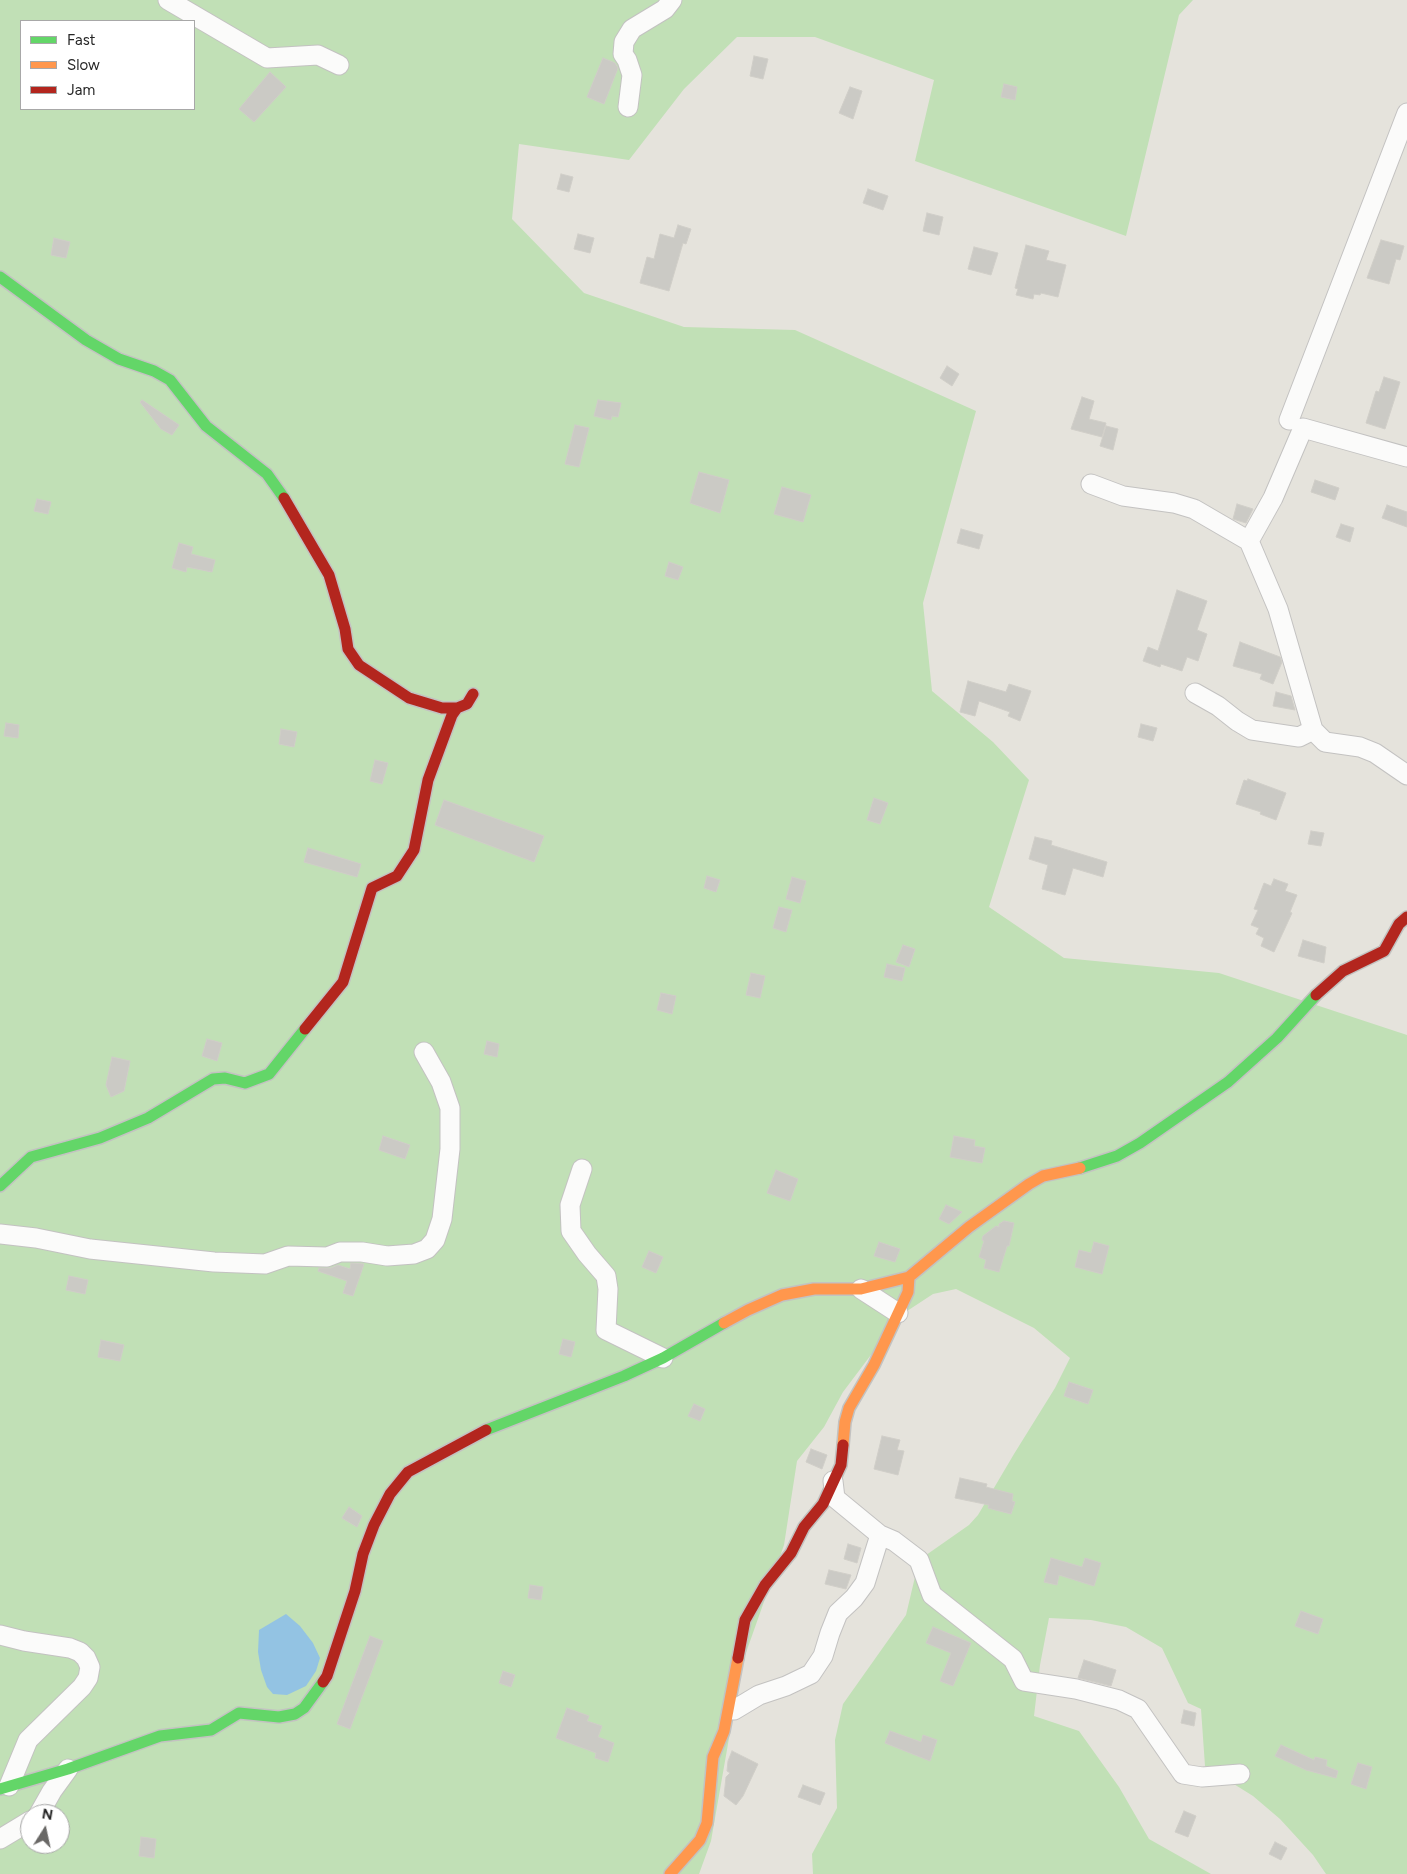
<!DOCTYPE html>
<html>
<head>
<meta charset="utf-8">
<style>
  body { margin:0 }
  #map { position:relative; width:1407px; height:1874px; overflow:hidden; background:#e5e3dc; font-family:Figtree,sans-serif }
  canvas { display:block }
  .legend { position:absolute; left:20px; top:20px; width:175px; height:90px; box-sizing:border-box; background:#fff; border:1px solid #a8a8a8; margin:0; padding:6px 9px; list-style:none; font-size:15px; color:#262626 }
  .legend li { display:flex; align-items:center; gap:10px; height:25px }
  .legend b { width:25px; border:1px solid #a8a8a8 }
  .north { position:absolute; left:20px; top:1804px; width:50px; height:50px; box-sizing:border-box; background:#fff; border:1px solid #a8a8a8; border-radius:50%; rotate:10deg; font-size:14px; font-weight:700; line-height:20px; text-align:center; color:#262626 }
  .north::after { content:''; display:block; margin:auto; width:18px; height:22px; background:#696866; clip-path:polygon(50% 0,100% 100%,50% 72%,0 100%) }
</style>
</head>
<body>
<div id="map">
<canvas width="1407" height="1874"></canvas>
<ul class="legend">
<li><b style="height:6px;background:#63d668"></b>Fast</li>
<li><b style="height:6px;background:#ff974d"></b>Slow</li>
<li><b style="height:6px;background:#b3261e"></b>Jam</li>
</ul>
<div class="north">N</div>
</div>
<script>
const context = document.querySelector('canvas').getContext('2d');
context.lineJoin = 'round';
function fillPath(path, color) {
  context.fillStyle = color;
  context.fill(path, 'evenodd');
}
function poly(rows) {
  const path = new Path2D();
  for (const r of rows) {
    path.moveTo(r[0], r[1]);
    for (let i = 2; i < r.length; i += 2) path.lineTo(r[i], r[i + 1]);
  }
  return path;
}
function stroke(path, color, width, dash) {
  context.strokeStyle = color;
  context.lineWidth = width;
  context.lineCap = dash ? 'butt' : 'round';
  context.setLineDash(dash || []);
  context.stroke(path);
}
const green = poly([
  [0,0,1193,0,1179,15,1126,236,915,161,934,80,815,37,737,37,684,89,629,160,519,144,512,219,584,293,684,327,795,330,976,411,923,603,932,691,993,742,1029,780,989,907,1064,958,1219,973,1407,1035,1407,1874,1326,1874,1313,1855,1280,1819,1253,1796,1205,1766,1201,1709,1188,1703,1162,1648,1126,1627,1091,1620,1049,1618,1040,1665,1034,1716,1079,1731,1119,1787,1149,1839,1211,1874,813,1874,812,1854,837,1808,835,1740,843,1704,906,1615,919,1560,969,1525,978,1515,1014,1454,1055,1388,1070,1358,1034,1328,956,1289,933,1294,901,1315,843,1392,824,1427,797,1461,784,1545,742,1664,711,1841,699,1874,0,1874],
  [21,21,194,21,194,109,21,109],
  [30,1814,60,1814,60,1844,30,1844]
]);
const water = poly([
  [286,1614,300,1626,313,1643,320,1658,316,1671,306,1686,287,1695,273,1694,267,1687,261,1670,258,1652,259,1630]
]);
const building = poly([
  [754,56,768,59,763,79,750,76,754,56],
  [603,58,615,63,618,68,604,104,587,97,603,58],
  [270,72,286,87,254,122,239,109,270,72],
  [1004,84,1017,87,1015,100,1001,97,1004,84],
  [850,87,862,91,853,119,839,113,850,87],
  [561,174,573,177,569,192,557,189,561,174],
  [868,189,888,196,883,210,863,203,868,189],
  [927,213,943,217,939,235,923,231,927,213],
  [678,225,691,229,686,244,683,243,669,291,640,283,647,257,654,259,660,234,674,238,678,225],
  [578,234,594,238,590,253,574,249,578,234],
  [54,238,70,242,66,258,51,255,54,238],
  [1381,240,1404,246,1400,260,1396,259,1389,284,1367,278,1381,240],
  [1026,245,1049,251,1046,260,1066,265,1058,297,1041,293,1040,295,1034,294,1033,299,1016,295,1018,289,1015,288,1026,245],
  [974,247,998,253,991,275,968,269,974,247],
  [947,366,959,374,952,386,940,378,947,366],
  [1384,377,1400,382,1385,429,1366,423,1376,391,1379,392,1384,377],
  [1082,397,1094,401,1089,419,1106,423,1102,437,1071,429,1082,397],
  [142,400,179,425,172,435,161,429,140,402,142,400],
  [598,400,621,403,618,417,612,416,611,420,594,416,598,400],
  [575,425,589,428,579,467,565,464,575,425],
  [1106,426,1118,429,1113,450,1100,446,1106,426],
  [699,472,729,480,720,513,690,503,699,472],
  [1315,480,1339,488,1335,500,1311,492,1315,480],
  [782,487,811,495,803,522,774,514,782,487],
  [37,499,51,502,48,514,34,511,37,499],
  [1237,504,1253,509,1246,523,1233,519,1237,504],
  [1387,505,1407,512,1407,527,1382,518,1387,505],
  [1341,524,1354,528,1350,542,1336,537,1341,524],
  [961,529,983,535,979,549,957,543,961,529],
  [179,543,193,547,191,554,215,560,212,572,187,567,186,572,172,568,179,543],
  [669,562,683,567,678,580,665,576,669,562],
  [1177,590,1207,601,1197,630,1207,634,1198,661,1187,657,1182,671,1161,664,1160,667,1143,661,1148,647,1158,651,1177,590],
  [1240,642,1280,657,1282,662,1273,684,1260,679,1262,674,1233,666,1240,642],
  [968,681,1006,692,1009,684,1031,691,1020,721,1008,716,1010,712,979,701,975,716,960,712,968,681],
  [1276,692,1291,696,1295,710,1273,706,1276,692],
  [6,723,19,725,18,738,4,736,6,723],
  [1141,724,1157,728,1153,741,1138,737,1141,724],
  [281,729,297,732,294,747,279,744,281,729],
  [375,760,388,763,382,784,370,781,375,760],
  [1248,779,1286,793,1276,820,1260,814,1261,812,1236,804,1244,780,1247,781,1248,779],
  [874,798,888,803,880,824,867,820,874,798],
  [444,800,544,836,534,862,435,825,444,800],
  [1311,831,1324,833,1321,846,1308,844,1311,831],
  [1035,837,1052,841,1051,845,1107,862,1103,877,1073,868,1065,895,1042,889,1048,865,1029,859,1035,837],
  [308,848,361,864,357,877,304,862,308,848],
  [707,876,720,880,716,892,704,888,707,876],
  [792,877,806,881,800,903,786,899,792,877],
  [1274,879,1288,884,1285,891,1297,895,1290,912,1292,913,1274,952,1261,946,1264,938,1256,934,1259,928,1251,925,1258,910,1254,909,1264,883,1271,886,1274,879],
  [779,907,792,910,786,932,773,928,779,907],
  [1303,940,1326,947,1324,963,1298,956,1303,940],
  [903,945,915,949,909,967,896,962,903,945],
  [887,964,905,968,902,981,884,977,887,964],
  [751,973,765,976,760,998,746,995,751,973],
  [661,993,676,996,672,1014,657,1010,661,993],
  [207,1039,222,1043,217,1061,202,1056,207,1039],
  [487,1041,499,1044,497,1057,484,1054,487,1041],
  [112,1057,130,1061,124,1091,111,1097,106,1085,112,1057],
  [383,1136,410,1145,405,1159,379,1150,383,1136],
  [954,1136,975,1140,974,1146,985,1148,982,1163,950,1157,954,1136],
  [776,1170,798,1179,790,1201,767,1193,776,1170],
  [946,1205,962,1212,949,1224,939,1219,946,1205],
  [1004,1221,1014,1223,1009,1246,1007,1246,999,1272,984,1268,986,1260,979,1257,984,1241,982,1240,983,1236,996,1226,999,1227,999,1224,1004,1221],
  [879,1242,900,1249,895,1262,874,1256,879,1242],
  [1094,1242,1109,1246,1102,1274,1075,1267,1079,1250,1091,1253,1094,1242],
  [649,1251,663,1257,656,1273,642,1267,649,1251],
  [351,1263,364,1264,353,1296,343,1293,347,1281,318,1271,319,1268,331,1268,338,1265,350,1269,351,1263],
  [69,1276,88,1280,85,1294,66,1290,69,1276],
  [563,1339,575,1342,571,1357,559,1354,563,1339],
  [101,1340,124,1345,120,1361,98,1357,101,1340],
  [1069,1382,1093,1390,1088,1404,1064,1396,1069,1382],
  [694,1404,705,1409,700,1421,688,1416,694,1404],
  [882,1436,900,1440,897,1450,904,1451,898,1475,874,1469,882,1436],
  [811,1449,827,1455,822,1469,806,1462,811,1449],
  [960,1478,987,1484,986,1487,1013,1494,1012,1501,1015,1502,1011,1514,988,1508,989,1505,955,1498,960,1478],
  [349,1507,362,1516,357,1527,342,1518,349,1507],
  [848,1544,861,1548,857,1563,844,1559,848,1544],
  [1051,1558,1082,1567,1085,1558,1101,1563,1094,1586,1059,1575,1057,1585,1044,1582,1051,1558],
  [829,1570,851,1575,846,1589,825,1584,829,1570],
  [530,1585,543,1587,541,1600,528,1598,530,1585],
  [1301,1611,1323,1619,1318,1634,1295,1626,1301,1611],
  [933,1627,971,1643,953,1686,940,1681,951,1653,926,1643,933,1627],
  [370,1636,383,1641,350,1729,337,1724,370,1636],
  [1084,1660,1116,1670,1111,1686,1078,1678,1084,1660],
  [503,1671,515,1675,511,1687,499,1683,503,1671],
  [567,1708,589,1716,587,1721,602,1726,598,1737,614,1743,608,1762,595,1758,596,1753,556,1738,567,1708],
  [1184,1710,1196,1713,1194,1726,1181,1723,1184,1710],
  [890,1731,921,1742,923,1735,937,1740,930,1761,885,1743,890,1731],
  [1281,1745,1314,1760,1315,1757,1327,1760,1326,1766,1338,1771,1336,1778,1306,1770,1275,1756,1281,1745],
  [732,1751,758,1764,743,1796,736,1805,724,1796,726,1777,730,1773,727,1771,728,1761,732,1751],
  [1358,1763,1372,1767,1366,1789,1351,1784,1358,1763],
  [803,1785,825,1793,820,1805,798,1797,803,1785],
  [1184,1811,1196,1816,1188,1837,1175,1832,1184,1811],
  [141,1837,156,1839,154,1858,139,1856,141,1837],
  [1275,1842,1287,1848,1281,1860,1269,1854,1275,1842]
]);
const street = poly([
  [168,0,267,58,318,55,339,65],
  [628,107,632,75,627,60,623,54,624,42,632,29,665,9,672,0],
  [1289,420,1407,113],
  [1091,484,1123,496,1174,503,1194,509,1249,541,1278,609,1313,730,1325,742,1360,747,1375,753,1407,775],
  [1249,541,1273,498,1303,428,1407,457],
  [1195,693,1218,706,1237,721,1252,730,1299,737,1313,730],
  [582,1169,570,1205,571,1231,587,1254,606,1276,608,1289,606,1330,663,1358],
  [0,1234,36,1238,90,1249,214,1262,265,1264,288,1256,327,1257,340,1252,362,1252,387,1256,414,1254,427,1249,435,1240,442,1219,450,1149,450,1108,441,1082,424,1052],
  [861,1289,898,1313],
  [833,1481,835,1498,880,1535,894,1541,919,1560,932,1595,1013,1659,1024,1681,1076,1689,1119,1700,1138,1709,1183,1774,1202,1777,1240,1774],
  [0,1635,24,1641,70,1648,80,1652,86,1658,90,1667,88,1678,82,1687,28,1740,9,1786],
  [734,1710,759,1695,786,1686,811,1674,823,1656,830,1633,838,1613,854,1598,865,1583,880,1535],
  [39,1814,52,1791,68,1769],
  [0,1839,30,1821]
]);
const fast = poly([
  [0,277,86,340,119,359,154,371,170,380,206,426,267,474,284,498],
  [1080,1168,1117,1156,1140,1143,1228,1082,1277,1038,1316,995],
  [0,1186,31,1157,100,1138,148,1118,213,1079,225,1078,245,1083,269,1074,305,1029],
  [486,1430,624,1376,663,1358,724,1323],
  [0,1789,68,1769,160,1736,211,1730,239,1713,279,1717,295,1714,304,1708,323,1682]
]);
const slow = poly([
  [724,1323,748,1310,782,1295,814,1289,861,1289,909,1277,969,1227,1029,1184,1043,1176,1080,1168],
  [843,1445,845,1422,849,1408,874,1365,908,1292,909,1277],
  [670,1874,700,1840,707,1823,713,1757,724,1731,738,1658]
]);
const jam = poly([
  [284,498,329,575,345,629,348,649,359,665,409,698,442,708,457,708],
  [1316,995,1343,971,1384,951,1399,924,1407,917],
  [305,1029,343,982,372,888,397,876,414,850,428,780,452,715,457,708,467,704,473,694],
  [738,1658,745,1620,765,1585,791,1553,804,1527,823,1504,841,1465,843,1445],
  [323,1682,327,1676,355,1591,363,1554,374,1525,390,1494,408,1472,486,1430]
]);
fillPath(green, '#c1e0b6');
fillPath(water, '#93c3e3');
fillPath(building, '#cbcac5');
stroke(building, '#d0cec8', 1);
stroke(street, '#c3c2c1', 21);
stroke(fast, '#c3c2c1', 14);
stroke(slow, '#c3c2c1', 14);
stroke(jam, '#c3c2c1', 14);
stroke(street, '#fbfbfa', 19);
stroke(fast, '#63d668', 11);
stroke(slow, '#ff974d', 11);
stroke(jam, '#b3261e', 11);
</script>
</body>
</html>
